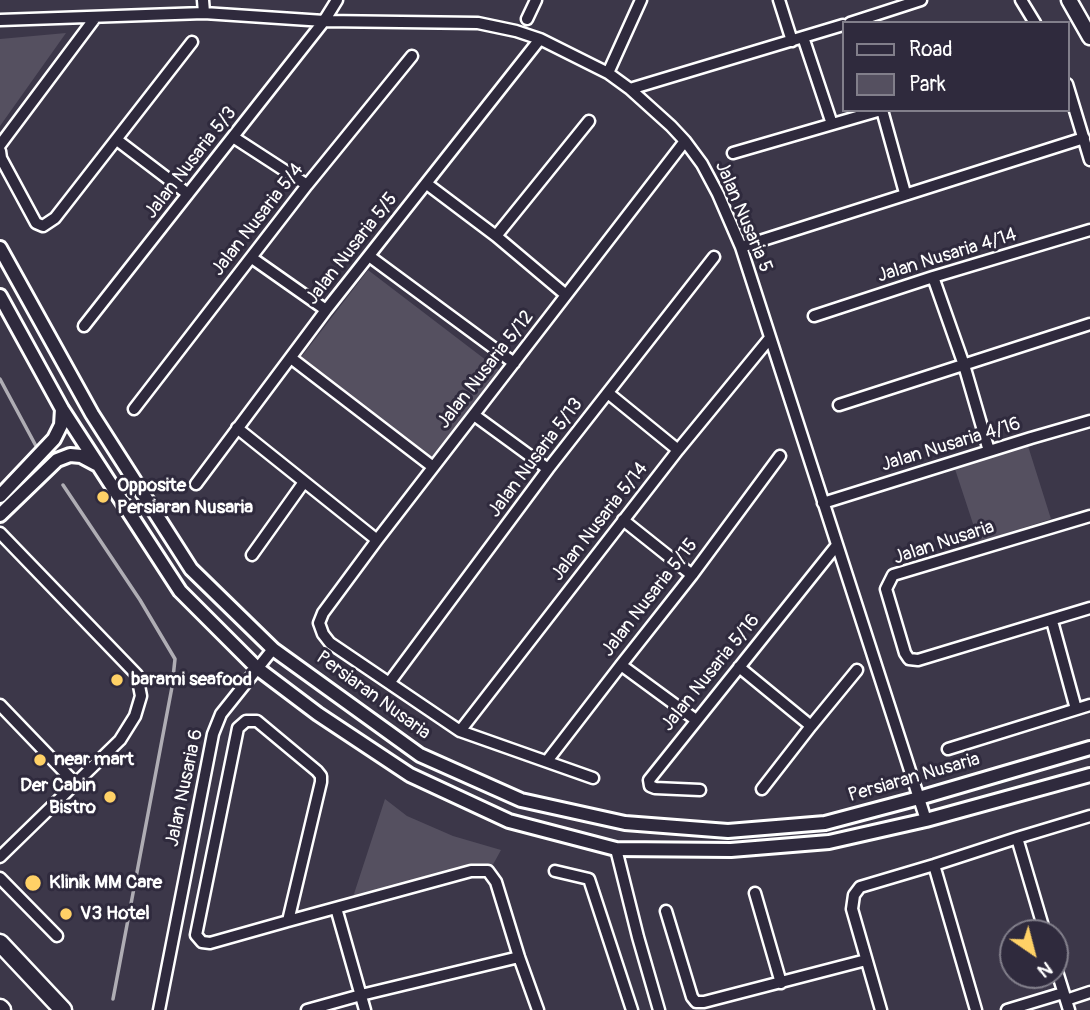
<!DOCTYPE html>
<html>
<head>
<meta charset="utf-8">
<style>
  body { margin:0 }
  #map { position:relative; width:1090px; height:1010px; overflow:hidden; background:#3c3749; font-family:Pangolin,sans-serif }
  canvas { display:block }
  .legend { position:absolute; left:842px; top:21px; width:228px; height:91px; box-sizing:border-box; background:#2f2a3d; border:2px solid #827f8b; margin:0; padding:9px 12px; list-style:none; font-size:21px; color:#fff }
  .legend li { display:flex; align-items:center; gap:14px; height:35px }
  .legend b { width:35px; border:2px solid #827f8b }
  .north { position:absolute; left:999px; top:919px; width:70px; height:70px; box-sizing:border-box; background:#2f2a3d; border:2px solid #827f8b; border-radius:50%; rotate:145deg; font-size:19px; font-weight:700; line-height:28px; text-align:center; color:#fff }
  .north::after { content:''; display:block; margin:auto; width:24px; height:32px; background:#ffd166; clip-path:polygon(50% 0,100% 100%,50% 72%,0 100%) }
</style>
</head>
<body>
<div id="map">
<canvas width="1090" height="1010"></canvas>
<ul class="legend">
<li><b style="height:9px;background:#2f2a3d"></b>Road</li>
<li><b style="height:19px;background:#555060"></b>Park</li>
</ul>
<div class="north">N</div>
</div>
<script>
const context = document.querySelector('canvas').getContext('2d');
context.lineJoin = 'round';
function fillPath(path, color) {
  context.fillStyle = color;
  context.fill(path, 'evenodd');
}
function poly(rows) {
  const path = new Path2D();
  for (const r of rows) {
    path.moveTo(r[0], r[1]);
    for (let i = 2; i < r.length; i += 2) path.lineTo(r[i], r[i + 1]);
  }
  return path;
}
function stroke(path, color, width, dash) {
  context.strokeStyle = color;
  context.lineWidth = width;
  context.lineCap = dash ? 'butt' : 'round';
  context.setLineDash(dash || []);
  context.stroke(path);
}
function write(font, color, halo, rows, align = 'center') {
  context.font = font + ' Pangolin,sans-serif';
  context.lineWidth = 6;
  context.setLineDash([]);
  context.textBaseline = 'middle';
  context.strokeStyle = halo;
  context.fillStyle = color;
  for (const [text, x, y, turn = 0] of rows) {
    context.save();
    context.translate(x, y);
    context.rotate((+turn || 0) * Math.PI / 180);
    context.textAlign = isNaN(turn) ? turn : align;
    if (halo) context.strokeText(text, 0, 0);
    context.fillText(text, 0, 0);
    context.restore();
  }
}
const green = poly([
  [66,33,0,126,0,39],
  [368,270,499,370,430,459,299,360],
  [1028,446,1051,519,979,542,955,469],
  [385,799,407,816,453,836,501,850,490,870,352,900]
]);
const stream = poly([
  [0,379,36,446],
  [63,485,140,600,175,659,172,687,113,999]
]);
const minor = poly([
  [203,0,204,13],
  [779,0,792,41],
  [1021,0,1035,23],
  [527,19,536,0],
  [0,20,204,13,324,21,478,23,516,31,540,39,608,73,630,89,671,126,685,141,702,164,718,194,741,247,926,820],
  [850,23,921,0],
  [803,37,832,124],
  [608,73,641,0],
  [1067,84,1090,160],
  [630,89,843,25],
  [882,110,905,193],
  [233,137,307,185],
  [117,140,188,194],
  [0,145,95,18],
  [0,151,1,158,36,223,43,226,55,218,192,42],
  [733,153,881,110],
  [427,184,496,236,566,295],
  [496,236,589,121],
  [741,247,1084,138],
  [369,256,514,363],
  [252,258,326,310],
  [933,277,964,365,989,451],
  [814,316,933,277,1090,230],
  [84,326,324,21,337,0],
  [291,358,433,467],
  [608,393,678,450],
  [839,405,1090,324],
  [134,409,307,185,412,56],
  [474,415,548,469],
  [237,428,377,540],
  [196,484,326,310,540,39],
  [823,503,1031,438,1090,421],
  [1090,516,893,575,886,589,905,653,909,659,918,660,1090,608],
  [623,520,692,575],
  [0,533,137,675,141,696,135,716,120,740,0,857],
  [252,555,304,482],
  [1052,621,1076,709],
  [621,665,696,720],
  [739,667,811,726],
  [389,683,548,469,714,257],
  [0,705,75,783],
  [460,731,678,450,770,338],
  [948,749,1090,705],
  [547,761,621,665,692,575,780,456],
  [593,778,460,731,330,643,323,634,319,623,323,613,377,540,685,141],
  [762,789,811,726,857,670],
  [700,790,655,788,650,786,649,780,837,545],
  [1017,838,1045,933],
  [616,849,638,937,659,1010],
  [934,865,976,1010],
  [555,871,589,879,632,1010],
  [0,878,57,936],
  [755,893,781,983],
  [336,908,365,1010],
  [666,911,692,997,696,1002,704,1002,866,960],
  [288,921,321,782,321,776,317,771,257,721,246,721,238,728,196,935,202,942,210,943,288,921,471,871,488,871,496,882,519,957,538,1010],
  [1055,965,1069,1010],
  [1066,1000,1090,992],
  [159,1010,213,734,221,714,273,649],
  [307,1010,361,995,519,957],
  [881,1010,852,909,854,895,860,887,934,865,1017,838,1090,816],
  [1007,1010,1063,993]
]);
const tertiary = poly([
  [0,248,92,414,191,569,273,649,420,755,521,800,625,823,728,831,825,823,919,798,1090,748],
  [0,296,62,409,180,591,257,668,318,714,410,775,509,821,616,849,731,850,829,842,926,820,1090,775],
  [0,496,54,439,61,425,62,409],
  [0,515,57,460,70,455,81,456,96,464]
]);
const secondary = poly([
  [1069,0,1090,37]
]);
const primary = poly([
  [0,943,63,1010],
  [0,1008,2,1010]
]);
const markers = [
  [103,497,7,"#ffd166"],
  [117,680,7,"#ffd166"],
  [40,760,7,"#ffd166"],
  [110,797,7,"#ffd166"],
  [33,883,9,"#ffd166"],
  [66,914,7,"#ffd166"]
];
const streetNames = [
  ["Jalan Nusaria 5/3",191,163,-52],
  ["Jalan Nusaria 5",743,217,67],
  ["Jalan Nusaria 5/4",258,220,-52],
  ["Jalan Nusaria 5/5",352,249,-52],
  ["Jalan Nusaria 4/14",947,256,-17],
  ["Jalan Nusaria 5/12",486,370,-52],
  ["Jalan Nusaria 4/16",951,445,-17],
  ["Jalan Nusaria 5/13",536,458,-53],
  ["Jalan Nusaria 5/14",600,522,-52],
  ["Jalan Nusaria",944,543,-18],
  ["Jalan Nusaria 5/15",650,598,-52],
  ["Jalan Nusaria 5/16",711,673,-51],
  ["Persiaran Nusaria",373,696,36],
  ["Persiaran Nusaria",914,778,-16],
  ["Jalan Nusaria 6",185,788,-78]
];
const poiNames = [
  ["Opposite",117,486],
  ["Persiaran Nusaria",117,508],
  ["barami seafood",131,680],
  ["near mart",54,760],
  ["Der Cabin",96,786,"right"],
  ["Bistro",96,808,"right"],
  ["Klinik MM Care",49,883],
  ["V3 Hotel",80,914]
];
fillPath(green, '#555060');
stroke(stream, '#afadb4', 3.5);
stroke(minor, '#fff', 15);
stroke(tertiary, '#fff', 18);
stroke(secondary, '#fff', 19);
stroke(primary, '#fff', 21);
stroke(minor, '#2f2a3d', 10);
stroke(tertiary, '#2f2a3d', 12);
stroke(secondary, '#2f2a3d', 14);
stroke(primary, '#2f2a3d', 16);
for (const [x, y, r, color] of markers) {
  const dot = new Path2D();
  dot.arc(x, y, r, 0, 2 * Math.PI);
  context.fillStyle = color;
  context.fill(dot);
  stroke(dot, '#2f2a3d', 2.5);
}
write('19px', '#fff', '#2f2a3d', streetNames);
write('bold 19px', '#fff', '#2f2a3d', poiNames, 'left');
</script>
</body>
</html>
